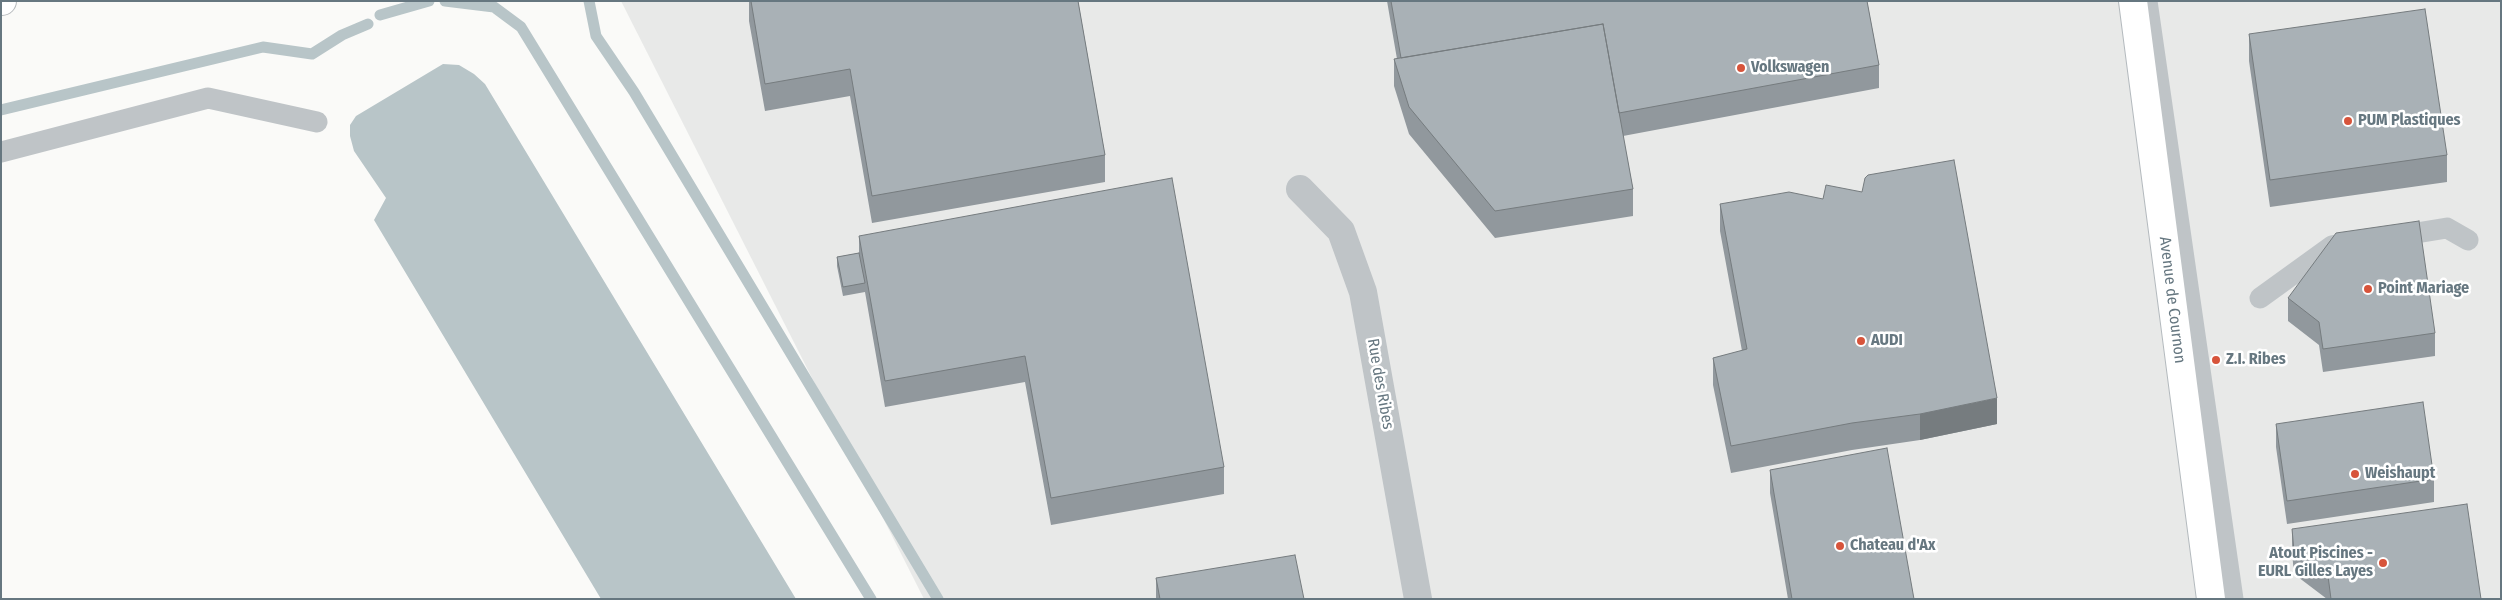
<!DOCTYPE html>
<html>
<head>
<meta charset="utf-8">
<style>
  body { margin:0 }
  #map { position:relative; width:2502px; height:600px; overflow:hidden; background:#fafaf8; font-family:"Fira Sans Condensed",sans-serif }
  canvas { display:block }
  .frame { position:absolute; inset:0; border:2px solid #667780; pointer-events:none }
</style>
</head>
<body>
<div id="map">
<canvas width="2502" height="600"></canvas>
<div class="frame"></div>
</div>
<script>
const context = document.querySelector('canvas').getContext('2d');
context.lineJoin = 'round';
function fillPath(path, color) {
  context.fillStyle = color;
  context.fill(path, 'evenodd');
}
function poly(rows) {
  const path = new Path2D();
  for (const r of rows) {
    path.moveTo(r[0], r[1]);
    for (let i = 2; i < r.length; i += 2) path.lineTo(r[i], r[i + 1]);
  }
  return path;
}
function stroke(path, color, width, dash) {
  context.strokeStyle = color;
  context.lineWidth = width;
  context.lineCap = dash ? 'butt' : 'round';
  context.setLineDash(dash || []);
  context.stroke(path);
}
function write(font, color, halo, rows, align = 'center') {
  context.font = font + ' "Fira Sans Condensed",sans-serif';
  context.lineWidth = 5;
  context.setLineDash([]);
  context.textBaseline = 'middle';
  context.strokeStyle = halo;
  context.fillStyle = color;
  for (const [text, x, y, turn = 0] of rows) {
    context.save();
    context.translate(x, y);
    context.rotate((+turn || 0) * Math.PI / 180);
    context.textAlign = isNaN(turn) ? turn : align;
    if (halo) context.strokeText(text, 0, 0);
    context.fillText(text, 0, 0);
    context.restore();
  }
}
const built = poly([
  [621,1,2501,1,2501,599,924,599]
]);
const water = poly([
  [443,64,459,65,474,74,485,84,796,599,601,599,374,220,386,198,354,151,350,136,350,125,356,116]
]);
const stream = poly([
  [445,1,494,7,521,27,871,599],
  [589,1,596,36,634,92,938,599],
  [380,15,429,1],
  [1,110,263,47,312,54,342,35,368,24]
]);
const lane = poly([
  [2147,1,2233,599],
  [1,152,208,98,317,122],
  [2392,237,2447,228,2468,240],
  [2260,298,2332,246,2345,244]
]);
const street = poly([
  [1300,189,1341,231,1363,292,1418,599]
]);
const secondary = poly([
  [2133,1,2211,599]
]);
const highway = poly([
  [1,1,2,1]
]);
const wall = poly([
  [749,1,1078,1,1105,155,1105,182,872,223,850,96,765,111,749,21],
  [1387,1,1867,1,1879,65,1879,88,1623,136,1633,189,1633,216,1495,238,1409,134,1394,86,1394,59,1397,59],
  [2249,34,2447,155,2447,182,2270,207,2249,61],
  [1720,204,1997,424,1920,440,1852,450,1731,473,1713,385,1713,358,1742,351,1720,231],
  [859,236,1224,467,1224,494,1051,525,1025,382,885,407,865,292,843,296,837,266,837,257,859,253],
  [2288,298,2435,333,2435,356,2323,372,2319,345,2288,321],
  [2276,424,2434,479,2434,502,2287,524,2276,447],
  [1770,470,1914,599,1788,599,1770,493],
  [2292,529,2481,599,2327,599,2294,574,2292,552],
  [1156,578,1304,599,1156,599]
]);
const shadedWall = poly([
  [1997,398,1997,424,1920,440,1920,414]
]);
const building = poly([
  [751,1,1078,1,1105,155,872,196,850,69,765,84,751,1],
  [1391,1,1867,1,1879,65,1619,113,1603,24,1401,58,1391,1],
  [2425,9,2447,155,2270,180,2249,34,2425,9],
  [1603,24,1633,189,1495,211,1409,107,1394,59,1603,24],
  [1954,160,1997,398,1920,414,1852,423,1731,446,1713,358,1747,349,1720,204,1789,192,1823,199,1826,185,1862,192,1865,178,1868,175,1954,160],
  [1172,178,1224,467,1051,498,1025,356,885,381,859,236,1172,178],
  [2419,221,2435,333,2323,349,2319,322,2288,298,2336,233,2419,221],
  [859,253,865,283,843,287,837,257,859,253],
  [2423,402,2434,479,2287,501,2276,424,2423,402],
  [1887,448,1914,599,1792,599,1770,470,1887,448],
  [2467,504,2481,599,2331,599,2328,576,2294,551,2292,529,2467,504],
  [1295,555,1304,599,1160,599,1156,578,1295,555]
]);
const markers = [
  [1741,68,5,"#d7543b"],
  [2348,121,5,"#d7543b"],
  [2368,289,5,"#d7543b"],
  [1861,341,5,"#d7543b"],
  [2216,360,5,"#d7543b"],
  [2355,474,5,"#d7543b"],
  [1840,546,5,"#d7543b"],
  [2383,563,5,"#d7543b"]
];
const poiNames = [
  ["Volkswagen",1751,68],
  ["PUM Plastiques",2358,121],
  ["Point Mariage",2378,289],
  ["AUDI",1871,341],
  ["Z.I. Ribes",2226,360],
  ["Weishaupt",2365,474],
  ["Chateau d'Ax",1850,546],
  ["Atout Piscines -",2373,554,"right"],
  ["EURL Gilles Layes",2373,572,"right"]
];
const streetNames = [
  ["Avenue de Cournon",2172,300,83],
  ["Rue des Ribes",1380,384,80]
];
fillPath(built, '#e8e9e8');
fillPath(water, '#b8c5c8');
stroke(stream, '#b8c5c8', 11);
stroke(secondary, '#b4babe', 30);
stroke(highway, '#b5b9bc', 30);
stroke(lane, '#bfc4c7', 21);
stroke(street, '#bfc4c7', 28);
stroke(secondary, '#fff', 28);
stroke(highway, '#fff', 28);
fillPath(wall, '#91989d');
fillPath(shadedWall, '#767c7f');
fillPath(building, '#a9b1b6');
stroke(building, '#767c7f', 1);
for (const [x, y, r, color] of markers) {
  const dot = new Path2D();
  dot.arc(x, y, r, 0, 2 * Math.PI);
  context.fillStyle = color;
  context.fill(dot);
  stroke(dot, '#fff', 2);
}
write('bold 16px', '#667780', '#fff', poiNames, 'left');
write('16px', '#667780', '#fff', streetNames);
</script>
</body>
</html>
